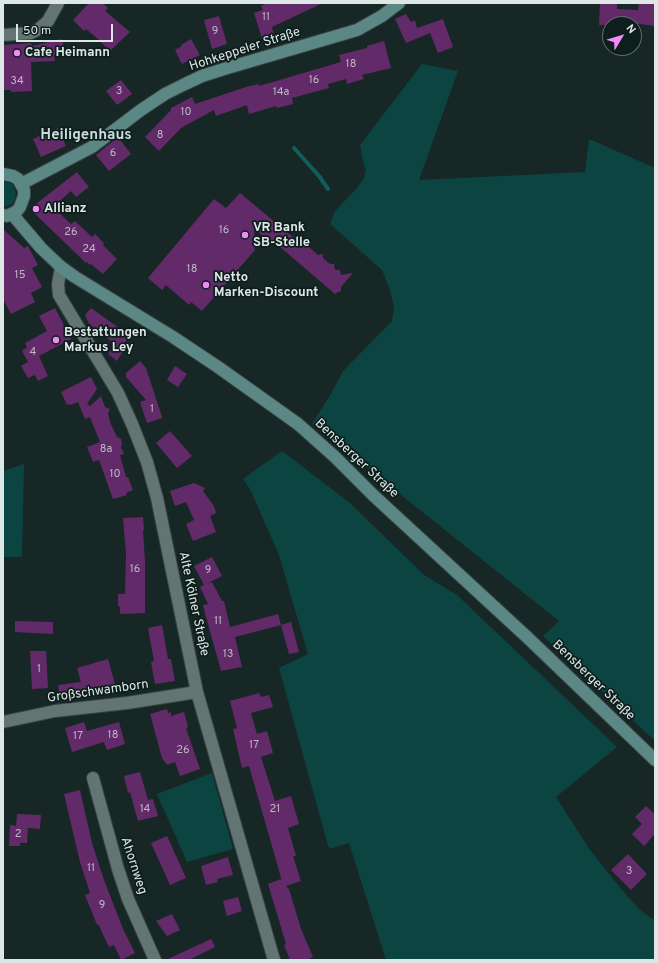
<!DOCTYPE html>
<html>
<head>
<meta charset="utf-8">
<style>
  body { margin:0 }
  #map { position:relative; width:658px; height:963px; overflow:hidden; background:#172726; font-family:Overpass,sans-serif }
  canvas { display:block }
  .frame { position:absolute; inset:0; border:4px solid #dde7e6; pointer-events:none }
  .north { position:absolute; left:602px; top:16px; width:40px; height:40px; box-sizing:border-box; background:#0e1e1d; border:1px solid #616e6d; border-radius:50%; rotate:52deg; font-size:11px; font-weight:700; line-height:16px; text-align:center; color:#dde7e6 }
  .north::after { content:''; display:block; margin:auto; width:14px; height:18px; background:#ee8bf8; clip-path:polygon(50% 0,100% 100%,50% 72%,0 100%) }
  .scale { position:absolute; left:16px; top:24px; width:97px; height:18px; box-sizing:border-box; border:2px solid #dde7e6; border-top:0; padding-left:5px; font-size:12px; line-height:14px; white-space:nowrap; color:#dde7e6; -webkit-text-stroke:3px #0e1e1d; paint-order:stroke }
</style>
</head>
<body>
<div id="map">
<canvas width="658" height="963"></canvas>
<div class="frame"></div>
<div class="north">N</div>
<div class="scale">50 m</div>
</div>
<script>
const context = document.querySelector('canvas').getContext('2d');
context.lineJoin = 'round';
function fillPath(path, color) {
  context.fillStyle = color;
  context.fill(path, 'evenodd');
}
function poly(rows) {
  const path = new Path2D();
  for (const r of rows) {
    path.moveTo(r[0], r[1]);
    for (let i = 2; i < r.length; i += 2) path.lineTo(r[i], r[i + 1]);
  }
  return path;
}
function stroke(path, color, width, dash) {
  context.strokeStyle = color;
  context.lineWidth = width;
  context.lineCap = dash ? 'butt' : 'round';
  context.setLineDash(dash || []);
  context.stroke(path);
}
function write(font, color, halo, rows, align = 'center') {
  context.font = font + ' Overpass,sans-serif';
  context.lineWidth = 3.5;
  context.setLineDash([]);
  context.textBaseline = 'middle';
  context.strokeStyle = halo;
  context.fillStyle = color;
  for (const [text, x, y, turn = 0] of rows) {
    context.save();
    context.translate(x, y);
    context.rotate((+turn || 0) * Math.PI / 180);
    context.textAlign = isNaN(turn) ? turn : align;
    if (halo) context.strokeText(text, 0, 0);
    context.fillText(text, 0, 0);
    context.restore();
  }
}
const green = poly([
  [422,64,458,71,419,180,585,172,589,139,655,168,655,741,543,636,559,621,312,424,332,392,343,371,392,321,394,307,390,290,382,270,330,224,335,211,357,188,364,178,366,170,362,157,360,145],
  [3,181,12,184,16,193,14,201,12,204,4,207],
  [282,451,350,503,424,575,457,595,617,747,556,797,590,850,622,890,640,910,655,921,655,960,386,960,349,843,329,849,279,668,308,654,279,555,250,489,243,479],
  [24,464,22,557,3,557,3,471],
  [212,773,233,849,187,862,157,794]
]);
const stream = poly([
  [294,148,319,176,328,189]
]);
const building = poly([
  [89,3,103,3,108,8,105,11,130,32,110,51,98,39,86,29,84,31,73,20],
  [267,3,323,3,272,27,275,38,263,42,254,13,263,10,261,6],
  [600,3,617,3,617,9,638,10,639,3,655,3,655,26,640,24,599,25],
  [406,14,411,22,415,20,417,28,443,19,453,47,438,53,430,33,406,43,395,19],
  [219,16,227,44,212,49,204,20],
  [62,39,65,52,54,55,55,61,31,62,32,91,11,92,11,90,3,90,3,45,31,43,32,46],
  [191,39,200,55,182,64,175,50,182,46,181,45],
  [384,41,391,68,362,75,364,79,347,84,346,79,328,84,329,88,292,98,293,104,277,108,276,106,249,114,247,105,216,116,214,110,181,128,159,151,145,137,171,110,171,108,192,97,195,104,246,87,259,84,259,86,341,62,339,55,367,48,367,46],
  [121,80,132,94,117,105,106,91],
  [58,128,66,146,41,157,33,139],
  [118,137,131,154,109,171,96,155],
  [77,172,89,187,76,197,71,191,53,207,71,224,75,221,92,237,95,234,104,243,103,245,117,259,103,274,91,264,90,265,87,262,86,263,32,211,32,207],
  [240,193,294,238,296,236,318,255,323,254,323,258,330,264,334,264,335,270,340,270,341,275,353,273,341,287,341,291,338,292,335,294,272,240,270,243,254,228,255,250,202,311,191,302,189,305,166,285,162,290,148,278,214,199,226,208],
  [3,229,24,248,28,246,38,265,32,268,42,287,31,293,35,302,11,314,3,299],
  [55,308,71,339,39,356,48,376,38,381,35,375,28,378,21,366,28,362,22,351,27,347,25,343,47,331,39,316],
  [91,308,130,336,122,346,125,348,117,361,108,354,115,344,89,324,85,315],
  [140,361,146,368,163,420,162,418,147,423,140,402,146,400,126,377,126,373],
  [175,366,187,374,178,387,167,380],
  [91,377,97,389,87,404,90,406,101,396,105,407,110,409,108,413,110,422,117,437,121,439,122,443,121,447,124,454,120,455,126,477,128,477,133,490,126,493,127,495,113,499,99,460,93,462,87,447,100,442,90,417,85,419,78,402,71,405,70,404,67,405,61,392],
  [170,431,192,456,177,468,156,443],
  [194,483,205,488,203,491,214,506,216,513,210,516,216,532,193,541,186,524,194,520,186,502,175,506,170,491],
  [143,517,144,530,143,530,145,562,145,613,120,614,120,607,118,606,118,594,125,594,126,554,123,518],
  [212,557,222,576,206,584,212,582,222,601,224,601,230,627,278,614,281,625,235,637,242,667,221,671,205,613,203,605,208,604,200,587,204,585,194,566],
  [15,621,53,622,53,634,15,632],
  [291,622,299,652,289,654,281,625],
  [162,625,168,659,171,659,175,681,155,684,151,662,154,661,148,628],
  [30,651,46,651,48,688,32,689],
  [108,659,115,684,86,695,60,698,58,685,81,682,77,668],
  [259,693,261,697,269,695,273,707,251,713,257,734,267,731,273,753,261,757,275,801,291,796,299,824,288,828,296,856,293,856,301,881,286,886,289,889,301,929,313,957,306,960,290,960,284,945,286,944,268,884,281,879,282,881,249,766,242,768,233,729,237,728,230,701],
  [167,709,168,713,171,712,171,716,184,712,188,727,186,728,200,769,180,776,175,762,167,765,162,758,150,714],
  [84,722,87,731,119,722,125,744,107,750,104,742,72,752,65,728],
  [140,772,148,800,153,799,158,816,138,821,130,792,128,793,124,776],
  [80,790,92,843,104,880,123,929,135,953,121,960,114,945,109,947,98,924,97,925,85,895,90,893,80,862,64,794],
  [646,806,655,814,655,834,644,846,632,834,642,824,635,817],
  [17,814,41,815,40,829,28,828,27,843,20,843,20,846,9,846,10,825,16,826],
  [167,836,186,878,170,885,151,843],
  [628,854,647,874,631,890,611,870],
  [228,857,233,875,217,879,218,882,206,885,201,866],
  [238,897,242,911,227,916,223,901],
  [172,914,180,930,167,936,156,921],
  [211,939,215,947,189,960,166,960]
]);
const street = poly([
  [3,35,31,33,39,29,48,21,58,3],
  [61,267,58,284,59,295,118,393,132,424,147,462,157,498,197,692,274,960],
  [3,722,55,711,127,703,197,692],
  [93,778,118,869,128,899,155,960]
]);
const secondary = poly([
  [3,174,13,176,18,179,24,190,24,196,20,207,17,211,7,216,3,215],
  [21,184,92,147,141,110,165,94,185,84,202,76,224,69,357,30,382,16,399,3],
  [12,214,41,248,61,267,75,277,173,337,218,367,298,424,335,457,373,495,528,638,655,760]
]);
const markers = [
  [17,53,4,"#ee8bf8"],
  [36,209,4,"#ee8bf8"],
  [245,235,4,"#ee8bf8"],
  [206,285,4,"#ee8bf8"],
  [56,340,4,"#ee8bf8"]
];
const numberNames = [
  ["11",266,18],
  ["9",215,32],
  ["18",351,65],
  ["16",314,81],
  ["34",17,82],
  ["3",119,92],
  ["14a",281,93],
  ["10",186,113],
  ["8",160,136],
  ["6",113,154],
  ["16",224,231],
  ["26",71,233],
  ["24",89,250],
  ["18",192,270],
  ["15",20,276],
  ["4",33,353],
  ["1",152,410],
  ["8a",106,450],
  ["10",115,475],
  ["16",135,570],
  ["9",208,571],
  ["11",218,622],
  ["13",228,655],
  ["1",39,670],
  ["18",113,736],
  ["17",78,737],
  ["17",254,746],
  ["26",183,751],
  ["14",145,810],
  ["21",275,810],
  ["2",18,835],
  ["11",91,869],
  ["3",629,872],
  ["9",102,906]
];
const streetNames = [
  ["Hohkeppeler Straße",245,50,-18],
  ["Bensberger Straße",356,459,43],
  ["Alte Kölner Straße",193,604,78],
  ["Bensberger Straße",593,681,44],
  ["Großschwamborn",98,692,-8],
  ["Ahornweg",133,866,72]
];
const poiNames = [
  ["Cafe Heimann",25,53],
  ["Allianz",44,209],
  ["VR Bank",253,228],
  ["SB-Stelle",253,243],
  ["Netto",214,278],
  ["Marken-Discount",214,293],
  ["Bestattungen",64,333],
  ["Markus Ley",64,348]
];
const quarterNames = [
  ["Heiligenhaus",86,136]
];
fillPath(green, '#0c4442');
stroke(stream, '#0f5e5b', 4);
fillPath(building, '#622a68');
stroke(street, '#374443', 14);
stroke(secondary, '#374443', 14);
stroke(street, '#637573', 12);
stroke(secondary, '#5b8784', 12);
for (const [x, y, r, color] of markers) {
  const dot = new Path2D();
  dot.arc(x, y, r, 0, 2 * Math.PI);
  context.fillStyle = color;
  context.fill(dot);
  stroke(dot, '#0e1e1d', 1.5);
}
write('11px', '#beb8c6', null, numberNames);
write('13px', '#dde7e6', '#0e1e1d', streetNames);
write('bold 13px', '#dde7e6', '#0e1e1d', poiNames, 'left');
write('bold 15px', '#c9dddc', '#0e1e1d', quarterNames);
</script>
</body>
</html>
